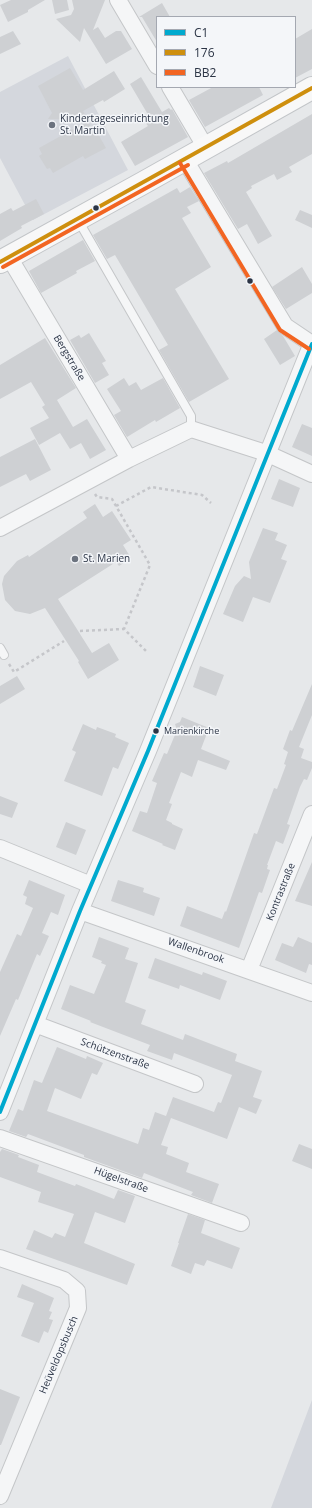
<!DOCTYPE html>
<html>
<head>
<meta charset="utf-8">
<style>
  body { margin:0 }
  #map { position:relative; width:312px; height:1508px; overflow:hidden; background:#e6e8ea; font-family:"Open Sans",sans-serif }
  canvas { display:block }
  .legend { position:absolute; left:156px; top:16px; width:140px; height:72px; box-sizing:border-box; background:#f4f6f9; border:1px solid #a4a8b1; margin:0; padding:5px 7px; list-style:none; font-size:12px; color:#2b3445 }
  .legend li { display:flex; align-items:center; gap:8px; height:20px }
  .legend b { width:20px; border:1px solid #a4a8b1 }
</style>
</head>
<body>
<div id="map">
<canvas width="312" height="1508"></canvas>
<ul class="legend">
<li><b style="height:5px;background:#00a9ce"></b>C1</li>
<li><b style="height:5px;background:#ce8f0e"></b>176</li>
<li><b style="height:5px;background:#f26522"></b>BB2</li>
</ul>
</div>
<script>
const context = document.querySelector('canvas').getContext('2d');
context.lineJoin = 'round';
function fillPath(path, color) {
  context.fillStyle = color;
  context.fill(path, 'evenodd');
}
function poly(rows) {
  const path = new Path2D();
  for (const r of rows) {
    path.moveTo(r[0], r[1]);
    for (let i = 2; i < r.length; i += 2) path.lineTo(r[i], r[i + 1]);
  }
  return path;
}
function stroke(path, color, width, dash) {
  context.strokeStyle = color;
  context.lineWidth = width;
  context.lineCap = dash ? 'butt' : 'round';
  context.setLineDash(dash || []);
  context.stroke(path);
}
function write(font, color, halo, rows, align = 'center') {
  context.font = font + ' "Open Sans",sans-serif';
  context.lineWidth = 3;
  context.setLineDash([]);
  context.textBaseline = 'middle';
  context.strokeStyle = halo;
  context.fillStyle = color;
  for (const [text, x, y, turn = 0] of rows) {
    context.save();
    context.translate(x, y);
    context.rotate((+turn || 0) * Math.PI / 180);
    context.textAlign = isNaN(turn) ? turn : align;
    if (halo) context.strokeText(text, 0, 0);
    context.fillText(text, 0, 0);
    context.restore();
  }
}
const built = poly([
  [68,56,128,170,33,220,0,158,0,92],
  [312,1400,312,1508,271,1508]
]);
const building = poly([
  [11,0,45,0,28,10,28,12,8,22,0,5],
  [52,0,67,0,69,10,55,14],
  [72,0,105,0,93,30,98,27,105,38,116,31,121,31,132,49,106,64,84,28,80,42,56,19,71,15,74,9],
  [162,3,170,17,157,17,157,42,142,17,139,17],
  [312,29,312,69,295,78,295,39],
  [13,31,21,44,0,54,0,37],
  [70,68,83,90,114,71,125,89,104,102,103,100,83,111,88,120,48,119,52,113,38,86],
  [141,77,162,112,169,108,171,110,172,109,188,137,135,166,121,142,148,126,144,121,150,118,130,84],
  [213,87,259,87,263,95,205,127,189,100],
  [312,114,312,154,289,167,292,172,277,180,274,174,251,186,252,188,246,192,272,236,258,244,247,224,238,229,204,173,227,161,228,163],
  [88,121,95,136,98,134,106,148,85,159,83,156,53,173,50,168,47,169,39,156,42,154,39,148],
  [190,187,199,201,187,207,191,213,182,218,211,267,175,289,229,379,189,402,159,350,168,345,115,255,107,259,93,235,177,188,180,193],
  [36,199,44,214,21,226,22,228,0,241,0,214,11,208,13,211],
  [300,210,312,215,312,228,295,220],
  [83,240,95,261,76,271,77,273,41,293,29,271],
  [302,267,312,284,312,293,286,309,272,287],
  [277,330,283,336,295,356,280,365,264,339],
  [89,333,106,361,102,363,109,375,95,383,70,340,79,335,81,338],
  [45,338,76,388,57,400,73,427,87,419,106,450,90,459,81,443,70,449,60,433,39,445,30,428,49,418,42,407,45,405,31,382,0,399,0,365],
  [124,378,129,386,136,382,141,390,163,378,180,408,156,422,155,420,127,437,114,415,121,411,107,389],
  [302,424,312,428,312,456,292,447],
  [35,439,51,470,30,481,26,474,0,487,0,457],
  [279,479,300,488,293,507,271,499],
  [95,504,103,517,112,511,131,540,123,545,131,558,119,566,116,562,58,599,92,653,109,643,119,660,88,679,78,662,79,661,45,608,30,614,15,611,5,600,2,584,4,576,17,561,28,555,29,557,87,518,83,512],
  [263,528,278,533,275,540,287,545,281,559,287,561,270,603,253,597,243,622,223,614,235,586,244,576,251,579,249,562],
  [200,666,224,675,216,696,193,687],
  [17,676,25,689,0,704,0,686],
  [312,684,312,715,299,747,304,749,301,758,312,762,312,768,307,780,304,779,300,787,287,824,290,825,283,844,276,841,267,865,268,865,267,869,270,870,262,893,259,892,239,948,180,926,187,906,222,919,225,911,226,912,254,833,257,834,274,788,277,789,286,765,284,764,288,752,283,749,290,730,292,731],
  [182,717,209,728,201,749,230,761,226,770,198,760,192,777,181,772,169,803,172,804,166,820,172,823,172,824,183,829,175,850,162,845,163,844,132,831,140,811,147,813,157,783,152,781,164,753,167,754,177,730,175,724,180,722],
  [83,724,96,730,97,727,116,734,115,737,129,743,118,769,113,767,102,796,64,781,76,752,72,750],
  [0,796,18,803,12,818,0,814],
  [66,822,86,830,76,855,56,847],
  [312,862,312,906,295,901],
  [29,880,65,895,58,915,51,912,42,933,49,936,40,956,37,954,18,1000,16,999,0,1036,0,972,17,934,21,936,33,908,25,904,27,897,23,895],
  [118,880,144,888,143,892,160,898,154,916,111,901],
  [99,937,129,948,125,959,138,963,125,1002,146,1010,141,1024,183,1040,185,1034,237,1054,235,1061,262,1071,253,1097,262,1100,256,1114,239,1107,227,1139,171,1118,161,1145,168,1147,166,1154,189,1163,186,1172,219,1184,212,1203,191,1195,193,1192,144,1173,142,1178,84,1157,84,1155,28,1134,26,1137,9,1131,18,1109,23,1111,34,1080,42,1083,57,1047,86,1059,87,1056,103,1063,97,1075,92,1073,81,1099,55,1088,47,1111,138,1144,143,1128,149,1130,155,1112,166,1116,173,1097,214,1112,218,1102,221,1103,232,1075,174,1053,172,1060,147,1051,150,1045,90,1022,91,1021,61,1009,70,985,94,994,106,965,101,963,102,961,92,957],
  [298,937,312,943,312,965,309,964,306,973,275,960,282,943,293,947],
  [155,958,202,975,203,972,227,981,220,1000,180,985,179,989,148,978],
  [299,1144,312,1149,312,1169,292,1161],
  [2,1149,19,1155,18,1157,39,1165,37,1172,75,1186,76,1184,114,1199,118,1190,135,1196,125,1223,95,1212,84,1243,135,1264,127,1285,26,1249,34,1230,52,1238,55,1233,65,1237,74,1214,38,1202,41,1192,0,1177,0,1152],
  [188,1214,205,1220,201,1233,240,1248,232,1269,207,1260,204,1266,195,1263,191,1274,171,1266,179,1243,178,1243],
  [22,1284,54,1298,49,1311,52,1312,49,1319,53,1320,48,1333,44,1331,39,1343,21,1336,34,1303,17,1297],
  [0,1389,20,1397,1,1445,0,1445]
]);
const path = poly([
  [95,494,97,497,112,499,150,565,124,629,146,651],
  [116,506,151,487,202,495,211,503],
  [80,631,124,629],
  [9,664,14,672,64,641]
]);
const service = poly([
  [78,220,191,416,191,429],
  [0,648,4,655]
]);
const minor = poly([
  [118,0,157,66],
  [170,87,206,148],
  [185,160,285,326,312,344],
  [9,257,129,459],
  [0,528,129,459,191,429,266,453,312,474],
  [0,848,91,885],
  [80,911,312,993],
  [249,970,312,814],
  [35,1024,195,1084],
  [0,1112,80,911,148,751,312,343],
  [0,1138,241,1223],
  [0,1258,64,1280,77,1291,78,1308,0,1496]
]);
const primary = poly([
  [0,262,143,183,312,88]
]);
const bus1 = poly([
  [0,1112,80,911,148,751,312,344]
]);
const bus2 = poly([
  [0,262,312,88]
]);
const bus3 = poly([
  [180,163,280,330,309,349],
  [3,267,188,165]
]);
const markers = [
  [52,125,4,"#6c737f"],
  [96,208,3.5,"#2b3445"],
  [250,281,3.5,"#2b3445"],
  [75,559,4,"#6c737f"],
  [156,731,3.5,"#2b3445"]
];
const busNames = [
  ["Marienkirche",164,731]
];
const poiNames = [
  ["Kindertageseinrichtung",60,119],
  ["St. Martin",60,131],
  ["St. Marien",83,559]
];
const streetNames = [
  ["Bergstraße",69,358,59],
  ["Kontrastraße",281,892,-68],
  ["Wallenbrook",196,951,19],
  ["Schützenstraße",115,1054,20],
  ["Hügelstraße",121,1180,20],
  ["Heüveldopsbusch",59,1355,-67]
];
fillPath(built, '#d4d7dd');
fillPath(building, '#ced0d3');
stroke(service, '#c4c6c8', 10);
stroke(minor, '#c4c6c8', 18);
stroke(primary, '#c2c5c8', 24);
stroke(path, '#c5c6ca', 2.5, [3, 3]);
stroke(service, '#f5f6f7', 8);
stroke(minor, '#f5f6f7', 16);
stroke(primary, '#f8f8f8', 22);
stroke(bus1, '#00a9ce', 4);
stroke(bus2, '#ce8f0e', 4);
stroke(bus3, '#f26522', 4);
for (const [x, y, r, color] of markers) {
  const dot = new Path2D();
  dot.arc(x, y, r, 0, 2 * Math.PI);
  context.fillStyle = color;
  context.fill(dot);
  stroke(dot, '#f4f6f9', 1.5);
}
write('9px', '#2b3445', '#f4f6f9', busNames, 'left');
write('10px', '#2b3445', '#f4f6f9', poiNames, 'left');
write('10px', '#2b3445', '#f4f6f9', streetNames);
</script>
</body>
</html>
